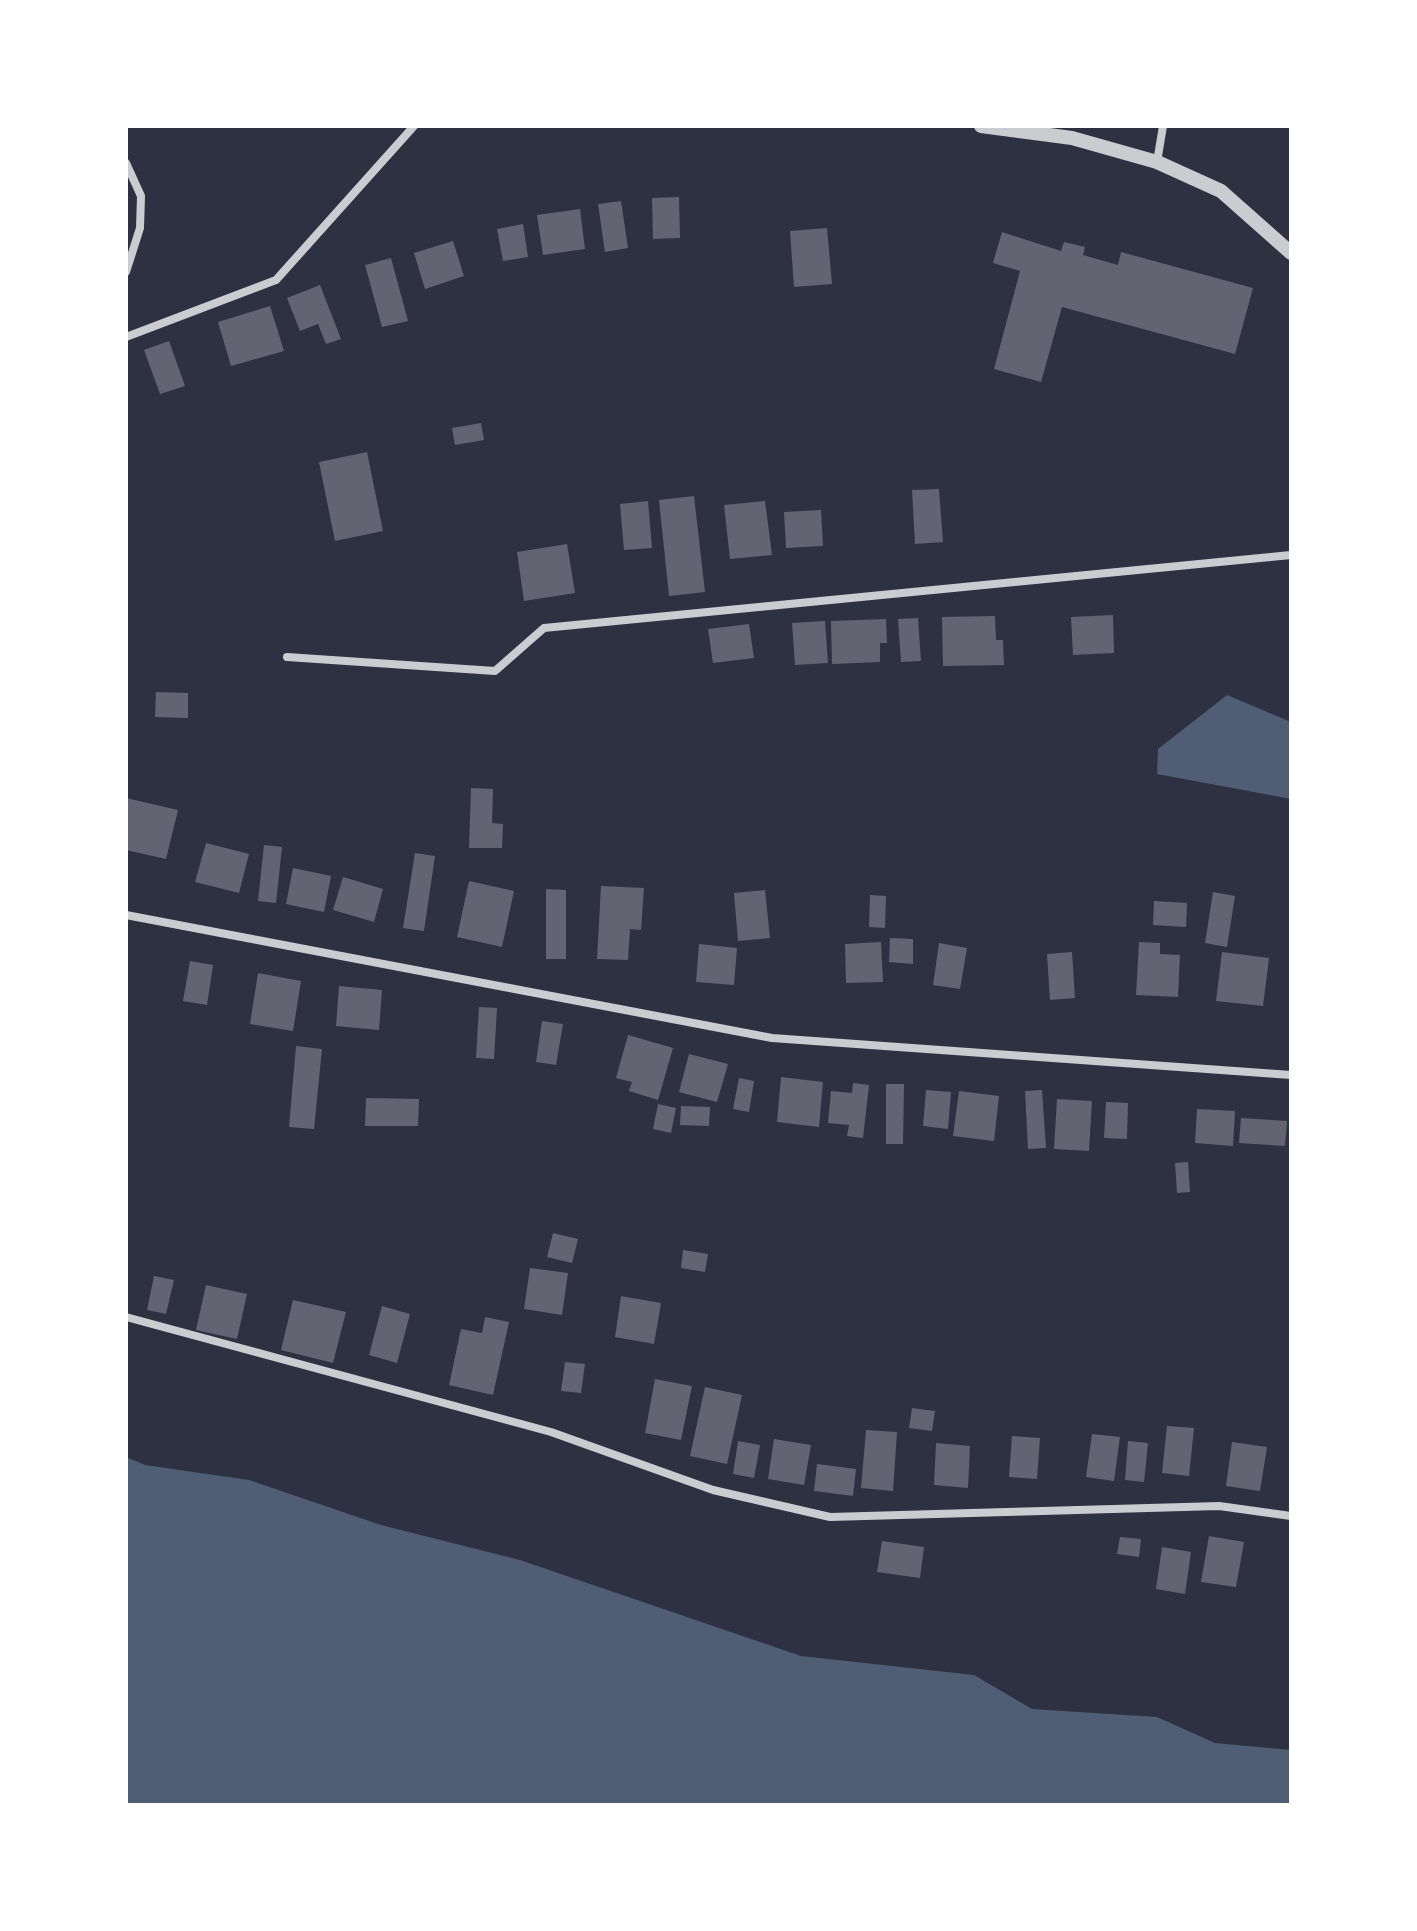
<!DOCTYPE html>
<html>
<head>
<meta charset="utf-8">
<style>
  body { margin:0 }
  #map { position:relative; width:1417px; height:1931px; overflow:hidden; background:#2d3142; font-family:Merriweather,serif }
  canvas { display:block }
  .frame { position:absolute; inset:0; border:128px solid #fff; pointer-events:none }
</style>
</head>
<body>
<div id="map">
<canvas width="1417" height="1931"></canvas>
<div class="frame"></div>
</div>
<script>
const context = document.querySelector('canvas').getContext('2d');
context.lineJoin = 'round';
function fillPath(path, color) {
  context.fillStyle = color;
  context.fill(path, 'evenodd');
}
function poly(rows) {
  const path = new Path2D();
  for (const r of rows) {
    path.moveTo(r[0], r[1]);
    for (let i = 2; i < r.length; i += 2) path.lineTo(r[i], r[i + 1]);
  }
  return path;
}
function stroke(path, color, width, dash) {
  context.strokeStyle = color;
  context.lineWidth = width;
  context.lineCap = dash ? 'butt' : 'round';
  context.setLineDash(dash || []);
  context.stroke(path);
}
const water = poly([
  [1227,695,1291,722,1291,799,1157,774,1158,749],
  [126,1457,145,1465,249,1480,381,1525,520,1560,801,1656,974,1675,1032,1709,1157,1717,1215,1743,1291,1750,1291,1805,126,1805]
]);
const building = poly([
  [679,197,680,238,653,239,652,198],
  [621,201,628,248,605,252,598,204],
  [580,209,585,249,543,255,537,215],
  [523,224,528,257,503,261,497,229],
  [827,228,832,284,794,287,790,231],
  [1002,232,1061,251,1064,242,1085,247,1083,255,1118,265,1121,252,1253,288,1235,354,1062,307,1041,382,994,369,1020,271,993,263],
  [453,241,464,276,425,289,414,253],
  [391,258,408,321,382,327,365,265],
  [320,285,341,339,326,344,318,324,300,331,287,298],
  [270,306,284,351,231,366,218,322],
  [169,341,185,386,160,394,144,350],
  [481,423,484,440,455,445,452,428],
  [367,452,383,531,335,541,319,462],
  [939,489,943,542,915,544,912,490],
  [694,496,705,592,669,596,659,500],
  [648,501,652,548,624,550,620,504],
  [765,501,772,555,730,559,724,505],
  [821,510,823,546,786,548,784,512],
  [567,544,575,593,524,601,517,552],
  [1113,615,1114,653,1073,655,1071,617],
  [995,616,996,640,1003,640,1004,665,943,666,942,617],
  [918,618,921,661,901,662,898,619],
  [886,619,887,643,880,643,880,662,832,664,831,621],
  [825,621,828,663,795,665,792,623],
  [749,624,754,658,713,663,708,629],
  [156,692,188,693,188,718,155,717],
  [471,788,493,789,492,823,503,824,502,848,469,848],
  [126,798,178,810,166,859,126,850],
  [206,843,249,854,239,893,195,882],
  [264,845,282,847,276,903,258,901],
  [415,853,435,856,424,931,403,928],
  [293,868,331,876,324,912,286,904],
  [343,877,383,889,374,922,333,910],
  [469,881,514,891,502,947,457,937],
  [601,886,644,888,641,930,630,929,628,960,597,959],
  [546,889,566,890,566,959,546,959],
  [765,890,770,938,738,941,734,893],
  [1213,892,1235,896,1227,947,1205,943],
  [870,895,886,896,885,928,869,927],
  [1154,901,1187,903,1186,927,1153,925],
  [890,938,913,939,913,964,889,962],
  [881,942,883,982,846,983,845,944],
  [1139,942,1160,943,1160,954,1180,955,1178,997,1136,995],
  [939,943,967,948,960,989,933,985],
  [699,944,737,948,734,985,696,982],
  [1072,952,1075,998,1050,1000,1047,954],
  [1222,952,1269,958,1263,1006,1216,1001],
  [190,961,213,965,207,1005,183,1001],
  [258,973,301,981,293,1031,250,1024],
  [339,986,382,990,379,1030,336,1026],
  [479,1007,497,1008,494,1059,476,1058],
  [542,1021,563,1024,556,1065,536,1062],
  [628,1035,673,1048,658,1100,629,1091,632,1082,616,1078],
  [296,1046,322,1049,314,1129,289,1127],
  [689,1054,728,1064,717,1102,679,1092],
  [781,1077,823,1082,819,1127,777,1122],
  [739,1078,754,1081,749,1112,733,1109],
  [853,1083,869,1085,863,1138,847,1136,849,1125,828,1123,831,1091,852,1093],
  [886,1084,904,1084,903,1144,886,1144],
  [926,1090,951,1092,948,1129,923,1126],
  [1042,1090,1046,1148,1028,1149,1025,1091],
  [959,1091,999,1096,994,1141,953,1136],
  [366,1098,419,1099,418,1126,365,1126],
  [1057,1099,1092,1101,1089,1151,1054,1149],
  [1106,1102,1128,1103,1127,1139,1104,1138],
  [658,1104,676,1108,671,1133,653,1129],
  [681,1106,710,1107,709,1126,680,1125],
  [1197,1109,1235,1111,1233,1146,1195,1143],
  [1241,1118,1287,1121,1285,1146,1239,1143],
  [1188,1162,1190,1192,1177,1193,1175,1163],
  [553,1233,578,1239,572,1263,547,1257],
  [683,1250,708,1254,705,1272,681,1268],
  [530,1268,568,1273,562,1315,524,1309],
  [154,1276,174,1280,166,1314,147,1310],
  [206,1285,247,1294,237,1339,196,1330],
  [621,1296,661,1303,654,1344,615,1337],
  [293,1300,346,1312,333,1363,281,1350],
  [382,1306,410,1314,397,1363,369,1355],
  [485,1317,509,1322,493,1395,449,1385,461,1329,482,1333],
  [565,1362,585,1364,581,1393,561,1391],
  [655,1379,692,1386,681,1440,645,1433],
  [705,1387,742,1395,727,1464,690,1456],
  [912,1408,935,1411,932,1431,909,1428],
  [1167,1426,1194,1428,1189,1476,1162,1473],
  [866,1430,897,1432,893,1491,861,1488],
  [1092,1434,1120,1437,1114,1481,1086,1477],
  [1012,1436,1040,1438,1037,1479,1009,1477],
  [774,1439,811,1445,804,1485,768,1479],
  [738,1441,760,1445,754,1478,733,1474],
  [1128,1441,1148,1443,1144,1482,1125,1480],
  [1232,1442,1267,1447,1260,1491,1226,1486],
  [936,1443,970,1446,968,1488,934,1485],
  [817,1464,856,1469,853,1496,814,1491],
  [1209,1536,1244,1542,1236,1587,1201,1582],
  [1120,1537,1141,1539,1139,1557,1117,1554],
  [882,1541,924,1547,920,1578,877,1572],
  [1162,1547,1191,1552,1185,1594,1156,1589]
]);
const minor = poly([
  [1157,162,1163,126],
  [126,163,141,196,140,228,126,272],
  [126,337,276,280,414,126],
  [287,657,495,671,544,628,1291,555],
  [126,915,772,1038,1291,1075],
  [126,1317,551,1432,713,1490,830,1517,1219,1506,1291,1516]
]);
const tertiary = poly([
  [981,126,1072,138,1157,162,1221,191,1291,253]
]);
fillPath(water, '#4f5d75');
fillPath(building, '#626471');
stroke(minor, '#caccd0', 8);
stroke(tertiary, '#caccd0', 14);
</script>
</body>
</html>
